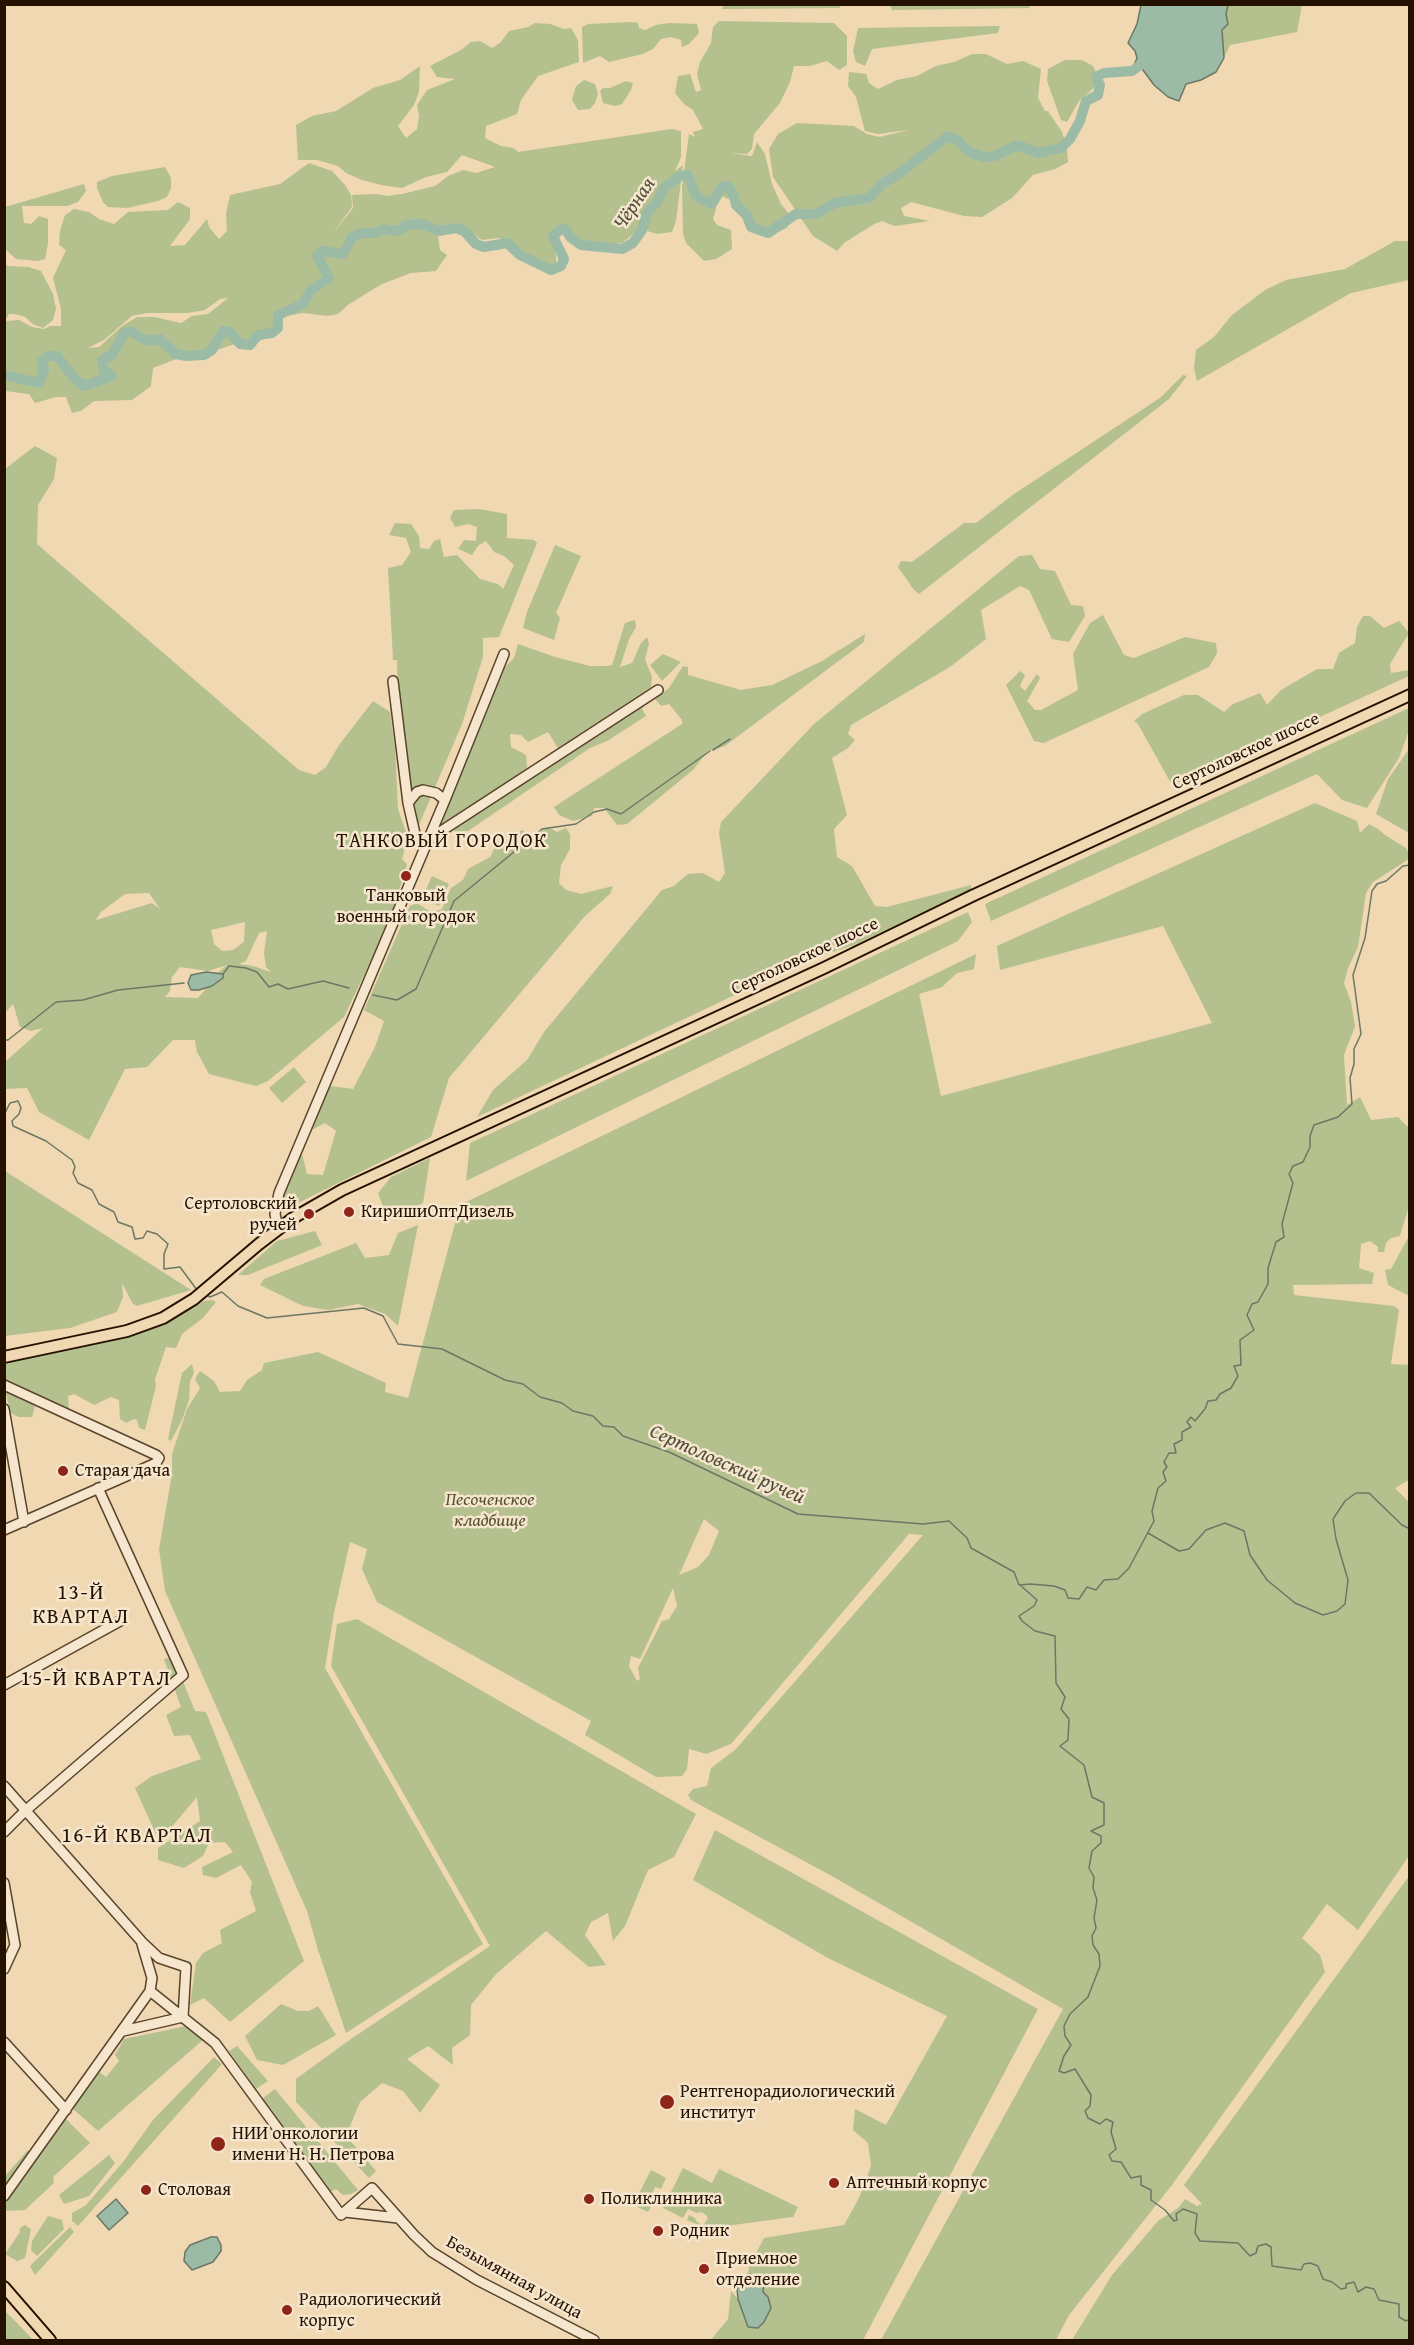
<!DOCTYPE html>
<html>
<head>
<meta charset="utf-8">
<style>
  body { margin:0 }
  #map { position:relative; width:1414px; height:2345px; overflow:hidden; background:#efd8b2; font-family:"Gentium Book Plus",serif }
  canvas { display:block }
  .frame { position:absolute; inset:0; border:6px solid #251100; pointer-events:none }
</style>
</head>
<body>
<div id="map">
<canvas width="1414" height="2345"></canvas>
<div class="frame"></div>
</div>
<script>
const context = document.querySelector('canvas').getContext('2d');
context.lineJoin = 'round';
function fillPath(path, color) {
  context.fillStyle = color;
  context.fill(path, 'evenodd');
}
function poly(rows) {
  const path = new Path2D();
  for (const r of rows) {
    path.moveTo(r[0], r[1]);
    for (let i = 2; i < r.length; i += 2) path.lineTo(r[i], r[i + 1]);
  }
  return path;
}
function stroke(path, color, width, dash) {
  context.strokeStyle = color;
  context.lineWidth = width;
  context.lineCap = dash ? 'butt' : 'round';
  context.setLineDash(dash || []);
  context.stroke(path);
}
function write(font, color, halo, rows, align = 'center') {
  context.font = font + ' "Gentium Book Plus",serif';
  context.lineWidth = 5;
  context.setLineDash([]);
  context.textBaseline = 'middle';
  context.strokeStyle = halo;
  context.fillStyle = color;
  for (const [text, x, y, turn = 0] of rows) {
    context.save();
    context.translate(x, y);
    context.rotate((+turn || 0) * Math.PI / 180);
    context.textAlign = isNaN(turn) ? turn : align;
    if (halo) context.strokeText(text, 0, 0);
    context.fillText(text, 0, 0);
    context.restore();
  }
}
const green = poly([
  [724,4,841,4,841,5,840,8,722,9],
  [1029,5,1030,8,892,10,890,5],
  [1228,5,1302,5,1297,32,1230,45,1224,58,1222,30,1228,24,1226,14],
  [719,21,834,23,847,36,847,65,839,70,827,61,810,66,794,66,790,82,780,103,754,134,752,149,747,154,729,153,752,156,757,142,765,154,772,184,781,204,792,218,787,228,771,235,758,234,737,212,729,199,719,195,716,202,716,209,713,219,717,225,731,230,732,249,716,259,704,261,686,243,683,234,682,186,689,134,695,137,693,132,703,129,693,110,684,104,675,93,678,76,690,74,696,92,701,90,697,74,700,62,711,43,713,27],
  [632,22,638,23,639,28,645,30,656,25,669,23,697,24,699,33,689,44,682,47,681,40,671,37,661,39,653,49,643,54,609,62,600,56,583,63,582,27,588,24],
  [535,23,550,24,564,29,571,28,578,40,579,62,538,76,521,100,517,114,486,126,485,138,501,146,514,148,518,152,672,129,681,131,681,157,675,171,683,165,676,221,672,232,658,234,647,231,636,232,622,243,602,245,583,242,560,225,555,228,551,236,556,256,556,263,552,267,523,254,511,242,498,238,482,240,461,227,447,225,438,236,440,250,447,255,436,271,411,273,382,284,349,304,338,314,328,316,303,313,282,317,269,337,250,345,235,344,196,357,179,358,153,368,151,386,132,400,94,401,81,411,72,413,66,397,56,397,35,403,29,394,5,391,5,261,7,266,28,267,41,271,53,294,56,309,53,320,43,328,33,324,25,317,15,314,9,314,5,321,19,320,32,327,44,329,50,326,61,326,61,309,53,278,66,250,59,245,60,231,65,215,74,209,89,212,99,219,114,224,128,212,168,210,178,202,190,208,190,219,170,246,185,245,207,219,209,227,219,239,227,231,226,214,230,195,280,184,309,163,332,171,345,185,351,195,352,207,331,236,353,208,352,195,377,194,387,196,402,194,435,186,448,176,463,170,476,173,495,167,462,155,447,172,426,177,402,188,381,185,362,180,346,173,338,166,317,160,298,160,296,125,312,116,336,111,373,88,400,80,420,66,419,92,414,105,398,126,406,138,417,129,419,116,417,105,427,90,455,79,437,77,430,66,461,50,471,42,480,41,492,48,500,43,509,31,528,27],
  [220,299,228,298,208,314,192,316,181,323,154,317,137,317,122,326,99,347,88,348,104,340,132,316,147,313,188,313,205,310],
  [1000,26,998,33,872,49,865,66,856,62,853,51,858,28],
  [972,54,986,54,1007,64,1023,61,1041,69,1038,98,1045,111,1048,111,1062,132,1067,148,1068,162,1055,169,1033,175,1012,198,982,217,964,216,911,202,901,208,904,216,930,221,895,226,882,221,874,224,844,243,837,251,813,236,773,177,769,149,778,134,797,123,854,126,867,134,879,137,909,130,878,134,865,131,856,97,848,86,849,72,866,74,869,83,878,89,897,80,917,76,936,66,954,62],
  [1065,60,1082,60,1093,66,1098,76,1096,86,1079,101,1067,122,1061,120,1047,81,1048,69],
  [584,80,595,84,598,94,595,103,590,109,578,110,572,100,576,86],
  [626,81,633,83,631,90,622,104,615,106,603,103,600,91,603,88,610,88],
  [165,167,171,178,171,188,167,197,158,201,127,208,108,207,103,202,97,188,97,182,112,176],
  [84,184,86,191,78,202,67,206,22,206,24,223,31,224,39,216,48,219,48,243,45,259,38,261,16,259,5,249,5,207],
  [1395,241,1409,241,1409,280,1351,293,1197,381,1194,368,1196,350,1214,337,1232,315,1265,290,1286,280,1345,269],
  [1183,375,1187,376,1169,399,919,594,914,590,898,567,901,561,912,562,964,523,976,523,1014,494,1160,398],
  [35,446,57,458,54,479,38,505,37,544,299,770,315,775,326,767,339,745,373,701,390,712,395,748,398,809,408,838,402,859,407,864,390,921,344,1017,268,1081,256,1086,209,1074,197,1052,195,1040,173,1040,147,1067,125,1069,89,1140,39,1112,27,1088,5,1089,5,1062,43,1028,31,1031,20,1027,13,1004,5,1013,5,469],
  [149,893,160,909,152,903,96,920,101,912,125,894],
  [245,922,244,942,233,950,222,951,214,944,211,930],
  [267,931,264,953,266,967,271,972,253,966,239,964,246,961,259,933],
  [227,965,210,979,211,983,198,998,165,997,170,991,172,977,180,967,208,971],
  [479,509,507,514,507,538,534,540,537,543,499,637,483,638,483,657,462,724,416,832,398,702,397,660,393,660,388,568,402,565,411,552,406,538,389,535,395,523,411,524,419,536,420,548,429,549,434,541,440,539,444,557,457,555,480,579,498,584,503,589,514,565,504,556,494,552,486,541,478,546,472,555,458,549,464,540,476,541,477,527,468,524,455,527,450,518,454,510],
  [555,545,581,556,556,613,560,618,554,640,523,628,527,612],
  [1032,555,1040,569,1055,571,1071,605,1083,606,1085,616,1069,642,1052,639,1029,590,1020,586,981,610,986,639,950,667,851,725,848,734,855,740,848,748,832,758,847,815,834,829,837,857,852,866,875,906,887,907,971,885,971,889,854,945,811,959,477,1117,493,1090,527,1060,544,1032,662,890,674,886,688,874,703,873,719,882,725,873,719,833,721,822,814,724,1019,556],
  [1103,615,1124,655,1134,658,1185,637,1216,643,1217,653,1209,667,1044,743,1034,741,1006,685,1020,671,1025,675,1020,686,1025,691,1037,674,1040,678,1027,701,1035,710,1041,710,1078,690,1073,654,1090,623],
  [1363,616,1370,616,1384,628,1399,621,1409,633,1390,664,1391,673,1409,670,1409,676,1172,785,1138,724,1134,721,1142,714,1184,695,1198,695,1224,712,1233,704,1260,693,1267,705,1281,690,1317,669,1333,669,1339,653,1355,643,1357,627],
  [635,620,636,627,629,639,620,667,632,663,641,643,647,637,649,644,645,659,652,677,651,687,558,748,548,732,528,742,521,735,510,734,511,747,526,755,527,769,441,824,505,667,514,658,518,644,555,657,590,666,606,666,612,665,625,623],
  [865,634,864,642,725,746,708,751,693,770,627,824,617,825,604,808,594,808,592,816,573,821,559,815,554,807,682,724,682,720,669,704,661,706,655,699,669,688,683,666,688,667,688,675,741,690,772,685,822,661],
  [663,654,681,662,662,681,650,665],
  [646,703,642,709,646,716,607,741,590,748,468,831,455,832,453,828],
  [1409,708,1409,730,1399,758,1367,808,1342,800,1317,774,991,921,985,904],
  [1409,749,1409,833,1376,814,1388,779],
  [1315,803,1357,821,1360,833,1369,824,1378,829,1385,835,1406,848,1409,853,1409,859,1373,882,1366,893,1358,947,1348,968,1344,983,1351,1002,1355,1026,1344,1055,1347,1105,1360,1097,1371,1120,1398,1117,1409,1128,1409,1206,1400,1236,1391,1238,1386,1243,1384,1252,1378,1252,1378,1247,1370,1241,1361,1244,1359,1268,1374,1273,1372,1284,1293,1285,1294,1295,1394,1306,1399,1310,1391,1364,1410,1365,1409,1480,1395,1488,1410,1503,1409,1856,1358,1930,1327,1904,1302,1938,1320,1955,1325,1972,1172,2185,1069,2315,1056,2340,881,2340,1063,2009,830,1875,691,1800,688,1795,693,1789,707,1786,711,1768,735,1750,923,1535,909,1534,731,1744,706,1754,689,1749,687,1769,682,1776,656,1777,585,1735,591,1721,377,1602,362,1569,367,1549,350,1542,334,1613,325,1668,483,1944,346,2033,318,1950,307,1911,165,1591,159,1549,172,1474,172,1454,187,1409,200,1388,195,1379,200,1371,214,1381,220,1392,240,1391,247,1380,262,1370,264,1363,318,1352,386,1383,385,1392,408,1398,460,1205,976,954,974,969,957,973,942,987,919,994,941,1096,1212,1023,1163,926,1000,970,997,946],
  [704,1519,719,1531,709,1555,698,1567,679,1575],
  [673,1588,677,1606,669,1619,662,1621,638,1668,640,1679,637,1681,629,1666,631,1656,640,1659],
  [548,827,557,832,566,828,570,834,570,849,561,865,559,883,566,890,581,894,613,886,610,894,585,916,449,1078,431,1137,292,1206,285,1203,284,1195,301,1150,307,1174,323,1175,336,1131,325,1123,312,1130,330,1086,353,1089,375,1047,384,1021,364,1010,410,906,417,903,432,913,442,909,451,888,463,880,468,869,490,857,495,847,522,830,532,837],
  [432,876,449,884,439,906,422,899],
  [968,912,972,922,958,941,466,1181,470,1143],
  [294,1067,306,1082,282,1103,269,1088],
  [430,1158,423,1203,388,1220,378,1193,391,1177],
  [4,1171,5,1171,191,1290,137,1306,133,1304,122,1283,123,1297,117,1312,70,1328,5,1336],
  [418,1225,398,1326,385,1314,358,1304,328,1310,303,1306,260,1285,264,1279,356,1243,365,1258,389,1255,398,1233],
  [315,1231,322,1245,248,1275,238,1275,277,1241],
  [1409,1236,1409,1296,1388,1285,1385,1270,1391,1269],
  [212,1300,216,1302,203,1318,182,1334,176,1348,166,1347,155,1379,156,1386,145,1430,139,1428,137,1420,134,1419,126,1423,120,1419,119,1400,111,1397,94,1405,74,1394,68,1396,69,1412,64,1419,56,1416,48,1403,36,1402,32,1417,19,1417,10,1413,5,1388,4,1363,110,1340,171,1319,204,1301],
  [192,1364,194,1373,190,1381,189,1400,182,1420,171,1441,168,1439,182,1373],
  [357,1619,696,1814,674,1857,648,1870,625,1926,613,1941,608,1913,591,1922,585,1935,606,1965,589,1967,546,1931,497,1973,471,2005,470,2035,452,2048,453,2065,428,2046,407,2059,440,2085,420,2113,403,2091,382,2083,360,2102,346,2136,376,2171,369,2178,296,2102,296,2079,348,2041,490,1946,331,1666,337,1624],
  [173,1657,195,1711,206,1712,304,1961,230,2022,204,1998,190,2005,196,1963,203,1953,222,1943,220,1930,256,1911,250,1892,252,1882,241,1865,216,1878,203,1875,202,1867,233,1852,225,1842,209,1843,203,1856,184,1868,158,1860,158,1848,200,1821,197,1797,169,1830,156,1834,135,1788,152,1776,201,1759,190,1735,174,1736,166,1715,181,1707,164,1659],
  [715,1830,1038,2009,863,2340,711,2340,728,2319,731,2291,738,2299,744,2311,758,2328,764,2322,771,2308,763,2292,759,2276,748,2274,749,2267,764,2238,844,2225,859,2198,871,2166,868,2143,853,2130,855,2109,886,2125,947,2016,828,1958,693,1880],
  [1409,1876,1409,2340,1072,2340,1112,2275,1158,2221,1178,2208,1185,2199,1197,2206,1202,2204,1184,2185],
  [281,2004,298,2011,309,2011,318,2006,336,2035,283,2065,257,2060,245,2036],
  [191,2025,204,2039,98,2131,72,2108,98,2071,106,2077,119,2061,115,2055,124,2039],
  [237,2046,268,2081,256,2089,229,2051],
  [214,2057,222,2064,78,2226,72,2221,72,2213,86,2205,123,2162,153,2120],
  [275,2089,358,2190,351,2194,343,2195,336,2189,326,2194,262,2099],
  [65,2118,90,2143,53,2177,54,2183,25,2210,5,2211,5,2176,27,2151,34,2152,41,2137],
  [109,2155,115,2163,89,2196,64,2204,59,2195],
  [683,2168,712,2183,719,2169,798,2207,793,2217,710,2228,701,2226,687,2220,689,2215,695,2218,697,2222,702,2225,705,2223,708,2218,706,2215,702,2212,697,2213,688,2209,683,2218,663,2208],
  [651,2170,666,2178,661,2189,655,2187,652,2194,657,2196,648,2212,633,2205],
  [48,2216,62,2220,64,2229,37,2256,31,2250,32,2241],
  [25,2225,31,2229,25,2258,17,2261,5,2254,20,2232,20,2228],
  [70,2227,74,2232,35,2275,30,2266],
  [4,2310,21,2327,33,2340,5,2340]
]);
const water = poly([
  [1141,5,1228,5,1226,14,1228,24,1222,30,1224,58,1216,72,1201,80,1186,84,1179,101,1168,97,1154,85,1140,66,1131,72,1137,58,1135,51,1128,43,1137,24,1141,5],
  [206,972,223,974,223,978,212,986,199,990,191,990,188,983,191,975,206,972],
  [116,2199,128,2213,109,2230,97,2216,116,2199],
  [211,2237,217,2237,221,2245,221,2251,213,2262,192,2270,184,2261,185,2252,190,2245,211,2237],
  [748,2274,759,2276,764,2282,763,2292,768,2297,771,2308,764,2322,758,2328,748,2327,738,2299,737,2289,748,2274]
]);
const stream = poly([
  [713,750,730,739],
  [223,974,229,966,246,968,257,972,269,987,278,984,288,989,323,981,349,988],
  [373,995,397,1000,416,989,454,901,542,829,576,824,594,812,607,809,621,814,710,751],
  [4,1040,8,1040,56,1002,83,1000,118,990,184,983],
  [4,1115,10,1103,18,1101,21,1108,19,1114,12,1121,13,1126,46,1141,72,1160,75,1167,73,1173,78,1183,92,1190,99,1204,114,1212,118,1222,132,1227,135,1239,143,1238,147,1231,157,1234,168,1244,164,1254,164,1269,180,1267,197,1290],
  [206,1295,210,1297,222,1292,238,1306,267,1318,364,1308,383,1316,398,1344,442,1349,505,1380,523,1384,540,1397,562,1403,573,1411,593,1416,603,1426,614,1427,623,1436,669,1452,798,1514,923,1524,949,1521,967,1538,971,1548,1014,1572,1019,1585,1030,1584,1054,1586,1065,1590,1068,1598,1079,1599,1087,1587,1096,1590,1104,1580,1118,1579,1129,1568,1154,1521,1152,1511,1158,1488,1166,1481,1163,1472,1167,1467,1164,1462,1169,1453,1176,1453,1174,1444,1182,1440,1182,1432,1191,1427,1187,1422,1191,1417,1195,1421,1205,1409,1208,1401,1216,1400,1220,1394,1231,1388,1238,1376,1234,1366,1241,1365,1240,1340,1254,1330,1247,1315,1252,1304,1258,1302,1268,1284,1268,1268,1276,1242,1284,1237,1282,1224,1293,1183,1289,1174,1293,1166,1303,1162,1310,1147,1310,1136,1314,1125,1338,1117,1352,1104,1350,1078,1354,1064,1354,1049,1361,1034,1353,975,1365,938,1372,891,1377,884,1386,881,1403,866,1410,865],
  [1148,1533,1179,1551,1189,1549,1206,1530,1225,1523,1244,1531,1250,1555,1267,1580,1295,1603,1323,1615,1337,1611,1345,1604,1348,1580,1336,1539,1333,1519,1345,1501,1356,1493,1369,1493,1402,1525,1410,1529],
  [1020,1585,1037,1600,1034,1606,1019,1616,1022,1621,1035,1631,1055,1636,1056,1683,1065,1697,1061,1709,1069,1719,1068,1740,1060,1746,1084,1765,1092,1797,1104,1803,1104,1825,1091,1831,1101,1836,1101,1843,1092,1851,1089,1868,1094,1877,1093,1888,1097,1900,1094,1918,1096,1928,1092,1936,1093,1945,1099,1954,1100,1966,1088,1997,1070,2014,1064,2026,1065,2036,1071,2045,1064,2056,1059,2071,1064,2073,1075,2069,1091,2095,1090,2106,1085,2111,1088,2118,1100,2124,1106,2119,1113,2122,1111,2132,1116,2149,1109,2155,1112,2161,1121,2162,1131,2178,1141,2176,1141,2185,1151,2190,1151,2200,1165,2210,1174,2221,1177,2220,1176,2214,1183,2209,1197,2214,1195,2233,1200,2241,1238,2243,1250,2256,1256,2253,1258,2246,1266,2244,1271,2247,1272,2266,1301,2270,1304,2264,1310,2263,1318,2266,1323,2279,1332,2282,1341,2289,1346,2288,1346,2284,1354,2282,1358,2292,1366,2287,1374,2289,1379,2300,1399,2304,1399,2317,1406,2321,1410,2319]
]);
const river = poly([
  [4,375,39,383,44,370,42,361,49,356,57,356,75,379,84,386,112,376,104,371,102,360,112,355,125,332,132,332,141,338,150,341,160,339,176,354,186,356,204,355,212,350,223,331,230,332,240,344,250,345,258,335,272,333,278,328,278,315,303,304,311,290,329,278,317,256,322,251,343,254,352,237,363,233,374,233,385,229,392,231,400,230,406,225,423,224,439,231,456,228,464,231,476,244,484,247,507,243,520,255,551,270,561,266,564,259,553,236,561,229,566,230,570,237,581,245,622,249,633,243,642,230,646,214,657,202,664,188,680,176,688,175,696,196,712,204,722,187,728,186,734,196,736,205,747,216,751,227,768,233,796,214,816,214,835,203,869,198,883,183,896,176,948,136,959,141,969,152,984,157,995,156,1017,145,1039,153,1061,148,1070,139,1080,121,1086,101,1098,95,1100,85,1096,77,1104,73,1132,71,1143,63]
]);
const minor = poly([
  [393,681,408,803,416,838,424,847],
  [408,803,417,792,423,790,436,793,445,800],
  [426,841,658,690],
  [278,1229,275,1214,279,1193,445,800,504,654],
  [4,1385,156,1455,159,1458,156,1463,4,1530],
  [4,1409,24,1522],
  [4,1685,120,1621],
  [4,1786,142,1942,159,1958,186,1967,183,2017],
  [4,1832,25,1811,183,1675,98,1488],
  [4,1883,15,1945,4,1969],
  [150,1991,215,2043,341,2215,372,2188,414,2235,432,2252,477,2280,594,2340],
  [123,2031,183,2017],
  [4,2042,66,2110],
  [4,2196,150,1991,152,1978,142,1944],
  [345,2212,398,2218]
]);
const major = poly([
  [4,1357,127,1331,163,1318,194,1299,259,1244,293,1218,342,1190,824,968,974,895,1410,695],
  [4,2287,50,2340]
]);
const markers = [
  [406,876,6,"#8f2418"],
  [349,1212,6,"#8f2418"],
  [309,1214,6,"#8f2418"],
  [63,1471,6,"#8f2418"],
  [667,2102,8,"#8f2418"],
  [218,2144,8,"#8f2418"],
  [834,2183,6,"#8f2418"],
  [146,2190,6,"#8f2418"],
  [589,2199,6,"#8f2418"],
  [658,2231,6,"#8f2418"],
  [704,2269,6,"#8f2418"],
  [287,2310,6,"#8f2418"]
];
const streetNames = [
  ["Сертоловское шоссе",1246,752,-25],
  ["Сертоловское шоссе",805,957,-25],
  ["Безымянная улица",514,2278,29]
];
const poiNames = [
  ["Танковый",406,896,"center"],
  ["военный городок",406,917,"center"],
  ["Сертоловский",297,1204,"right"],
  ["ручей",297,1225,"right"],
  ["КиришиОптДизель",361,1212],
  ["Старая дача",75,1471],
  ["Рентгенорадиологический",680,2092],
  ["институт",680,2113],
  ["НИИ онкологии",232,2134],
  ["имени Н. Н. Петрова",232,2155],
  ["Аптечный корпус",846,2183],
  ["Столовая",158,2190],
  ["Поликлинника",601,2199],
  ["Родник",670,2231],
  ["Приемное",716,2259],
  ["отделение",716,2280],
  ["Радиологический",299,2300],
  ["корпус",299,2321]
];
const parkNames = [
  ["Песоченское",490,1500],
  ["кладбище",490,1521]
];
const waterNames = [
  ["Чёрная",635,204,-56],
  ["Сертоловский ручей",727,1465,24]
];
const neighbourhoodNames = [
  ["ТАНКОВЫЙ ГОРОДОК",442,842]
];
const quarterNames = [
  ["13-Й",81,1594],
  ["КВАРТАЛ",81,1618],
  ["15-Й КВАРТАЛ",96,1680],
  ["16-Й КВАРТАЛ",137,1837]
];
fillPath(green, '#b5c08f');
fillPath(water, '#9bbba7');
stroke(water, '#6c7764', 1.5);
stroke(stream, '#6c7764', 1.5);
stroke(river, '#9bbba7', 10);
stroke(minor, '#58432c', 12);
stroke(major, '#251100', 14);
stroke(minor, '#f5e6cd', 9);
stroke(major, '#efd8b2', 10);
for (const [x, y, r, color] of markers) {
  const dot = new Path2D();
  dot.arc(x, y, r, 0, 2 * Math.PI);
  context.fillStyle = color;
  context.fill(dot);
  stroke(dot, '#f5e6cd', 2);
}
write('18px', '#251100', '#f5e6cd', streetNames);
write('18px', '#251100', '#f5e6cd', poiNames, 'left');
write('italic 18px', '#574e32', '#f5e6cd', parkNames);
write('italic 20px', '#4e4c3a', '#f5e6cd', waterNames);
context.letterSpacing = '1.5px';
write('20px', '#251100', '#f5e6cd', neighbourhoodNames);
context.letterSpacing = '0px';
context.letterSpacing = '1.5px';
write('21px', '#251100', '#f5e6cd', quarterNames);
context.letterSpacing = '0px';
</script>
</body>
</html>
